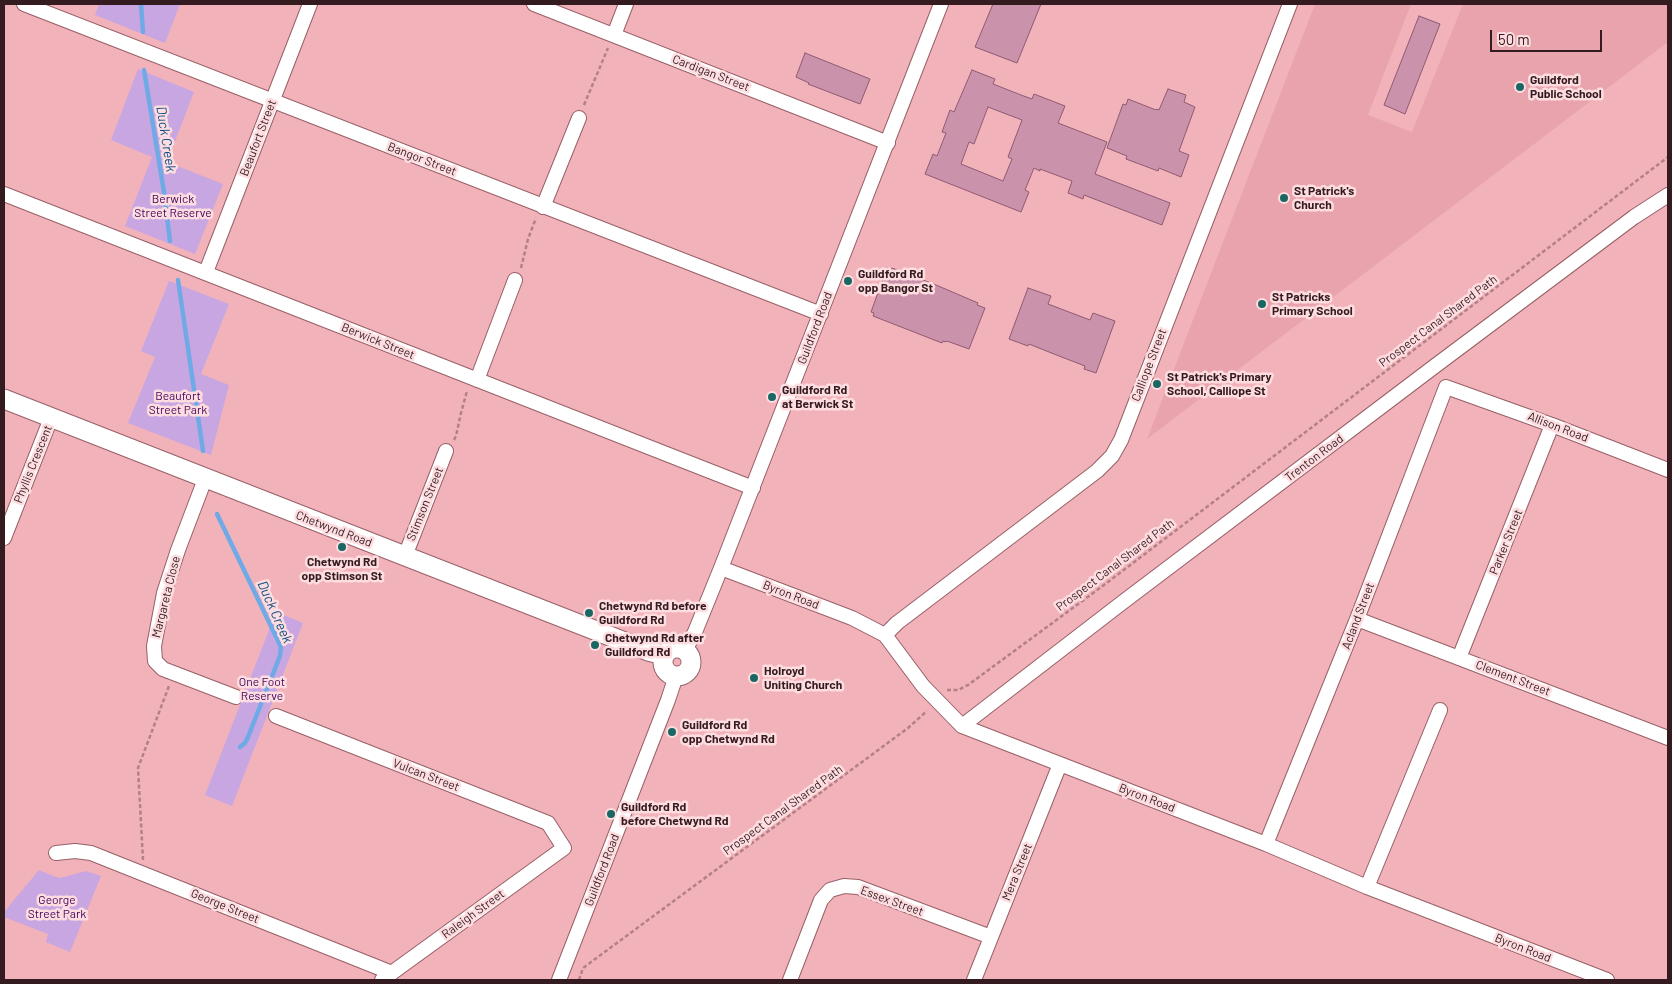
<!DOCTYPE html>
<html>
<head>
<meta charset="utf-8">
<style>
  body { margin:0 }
  #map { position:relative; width:1672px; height:984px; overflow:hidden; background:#f2b2ba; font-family:Barlow,sans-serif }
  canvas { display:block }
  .frame { position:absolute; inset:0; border:5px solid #331b1f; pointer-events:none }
  .scale { position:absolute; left:1490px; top:30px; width:112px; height:22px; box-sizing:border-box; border:2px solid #331b1f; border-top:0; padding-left:6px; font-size:15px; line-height:18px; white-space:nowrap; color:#331b1f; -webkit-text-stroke:4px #fedde0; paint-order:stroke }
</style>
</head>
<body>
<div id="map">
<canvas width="1672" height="984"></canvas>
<div class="frame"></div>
<div class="scale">50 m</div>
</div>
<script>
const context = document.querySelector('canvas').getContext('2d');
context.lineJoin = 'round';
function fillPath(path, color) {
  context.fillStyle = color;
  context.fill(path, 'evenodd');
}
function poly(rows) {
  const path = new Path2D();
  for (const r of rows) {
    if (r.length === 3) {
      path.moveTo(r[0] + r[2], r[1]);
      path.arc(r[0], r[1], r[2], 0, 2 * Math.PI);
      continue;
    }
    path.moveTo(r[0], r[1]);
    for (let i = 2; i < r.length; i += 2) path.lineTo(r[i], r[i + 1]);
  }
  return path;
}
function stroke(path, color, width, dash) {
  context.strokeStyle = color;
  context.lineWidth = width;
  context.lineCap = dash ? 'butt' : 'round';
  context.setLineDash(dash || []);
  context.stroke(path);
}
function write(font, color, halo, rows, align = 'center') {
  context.font = font + ' Barlow,sans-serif';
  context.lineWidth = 5;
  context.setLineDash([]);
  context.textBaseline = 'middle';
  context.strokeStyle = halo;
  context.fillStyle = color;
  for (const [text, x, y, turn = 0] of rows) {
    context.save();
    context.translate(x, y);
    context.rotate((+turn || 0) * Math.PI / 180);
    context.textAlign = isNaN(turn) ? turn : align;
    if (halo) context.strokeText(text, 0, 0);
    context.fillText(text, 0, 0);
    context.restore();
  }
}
const built = poly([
  [1315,4,1411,4,1368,115,1412,132,1463,4,1668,4,1668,42,1147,439]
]);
const green = poly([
  [99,4,180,4,165,43,95,15],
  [138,69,194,92,167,162,223,184,195,254,125,226,152,157,111,140],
  [169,281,229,304,201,374,229,385,211,455,128,423,155,357,141,351],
  [276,612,303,623,232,806,205,795],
  [39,870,53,876,60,878,86,871,101,876,70,952,46,942,48,934,4,917,4,912]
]);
const stream = poly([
  [141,4,143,32],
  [144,70,164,192,170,241],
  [178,280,203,451],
  [217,514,281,647,280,656,248,737,245,743,240,747]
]);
const building = poly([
  [993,4,1041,4,1017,63,975,47,993,4],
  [1419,16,1440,24,1405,114,1384,105,1419,16],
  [805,53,870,79,860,104,808,84,809,83,796,77,805,53],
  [972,70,995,79,993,84,1021,95,1032,99,1034,94,1065,106,1058,123,1107,142,1095,174,1170,203,1162,225,1084,195,1083,199,1068,193,1072,181,1040,169,1040,171,1034,168,1025,190,1029,192,1021,212,925,174,933,154,937,156,946,133,942,132,950,110,954,112,972,70],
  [988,107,1022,120,1008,157,1012,159,1003,181,961,164,969,142,974,144,988,107],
  [1168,89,1186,95,1184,102,1195,107,1179,151,1189,155,1181,177,1159,168,1158,171,1126,159,1127,156,1107,148,1123,104,1126,105,1128,99,1156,110,1157,109,1159,110,1168,89],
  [887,268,891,270,892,268,936,285,978,303,977,305,985,308,969,349,947,341,946,342,943,341,942,343,873,316,874,313,871,312,887,268],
  [1028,288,1051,296,1048,304,1090,320,1093,313,1115,321,1096,373,1084,369,1085,366,1059,356,1029,344,1028,346,1009,339,1028,288]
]);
const path = poly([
  [584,105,608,48],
  [521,268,528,239,536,218],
  [454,440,456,436,461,413,467,391],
  [947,690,958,690,968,685,1100,588,1668,157],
  [143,860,138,768,169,686],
  [579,980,583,968,908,728,927,711]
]);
const street = poly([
  [24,4,821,314],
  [534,4,888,143],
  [614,35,626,4],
  [4,194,753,488],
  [543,207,579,118],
  [206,272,310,4],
  [477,380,515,280],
  [1446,387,1552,425,1668,470],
  [205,479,178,550,164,593,154,646,155,661,163,669,236,697],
  [4,538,51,418],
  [405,556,446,451],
  [721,568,852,618,885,635,923,686,962,726,1266,844,1367,887,1607,980],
  [1357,619,1668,738],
  [885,635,897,623,1097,471,1112,456,1121,440,1290,4],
  [685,650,695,632,721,568,941,4],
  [1459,658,1552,425],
  [276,716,548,823,564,848,382,980],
  [962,726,1123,602,1435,366,1634,217,1668,195],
  [1266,844,1357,619,1446,387],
  [56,853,75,851,91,853,392,973],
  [1367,887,1440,710],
  [559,980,668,700,676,676],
  [790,980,821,900,830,890,844,886,858,887,991,937],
  [974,980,1060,764]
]);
const secondary = poly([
  [4,399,405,556,648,651,664,655],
  [677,662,14]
]);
const markers = [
  [1520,87,5,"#196663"],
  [1284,198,5,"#196663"],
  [848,281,5,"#196663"],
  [1262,304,5,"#196663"],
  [1157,384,5,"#196663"],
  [772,397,5,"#196663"],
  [342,547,5,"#196663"],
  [589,613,5,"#196663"],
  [595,645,5,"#196663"],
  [754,678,5,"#196663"],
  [672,732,5,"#196663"],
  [611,814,5,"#196663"]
];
const streetNames = [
  ["Cardigan Street",711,73,21],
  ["Beaufort Street",258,138,-69],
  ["Bangor Street",422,159,21],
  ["Prospect Canal Shared Path",1438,321,-37],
  ["Guildford Road",815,328,-69],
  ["Berwick Street",378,341,22],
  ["Calliope Street",1149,365,-69],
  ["Allison Road",1558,427,21],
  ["Trenton Road",1314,458,-37],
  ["Phyllis Crescent",33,464,-68],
  ["Stimson Street",425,504,-68],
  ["Chetwynd Road",334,529,21],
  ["Parker Street",1506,542,-68],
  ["Prospect Canal Shared Path",1115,565,-37],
  ["Byron Road",791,595,21],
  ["Margareta Close",166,597,-76],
  ["Acland Street",1358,616,-69],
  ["Clement Street",1513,678,21],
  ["Vulcan Street",426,775,21],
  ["Byron Road",1147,798,21],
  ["Prospect Canal Shared Path",783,810,-36],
  ["Guildford Road",602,870,-69],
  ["Mera Street",1017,872,-68],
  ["Essex Street",892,901,20],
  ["George Street",225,906,22],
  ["Raleigh Street",473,914,-36],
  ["Byron Road",1523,948,21]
];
const poiNames = [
  ["Guildford",1530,80],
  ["Public School",1530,94],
  ["St Patrick's",1294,191],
  ["Church",1294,205],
  ["Guildford Rd",858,274],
  ["opp Bangor St",858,288],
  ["St Patricks",1272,297],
  ["Primary School",1272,311],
  ["St Patrick's Primary",1167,377],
  ["School, Calliope St",1167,391],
  ["Guildford Rd",782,390],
  ["at Berwick St",782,404],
  ["Chetwynd Rd",342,562,"center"],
  ["opp Stimson St",342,576,"center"],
  ["Chetwynd Rd before",599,606],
  ["Guildford Rd",599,620],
  ["Chetwynd Rd after",605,638],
  ["Guildford Rd",605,652],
  ["Holroyd",764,671],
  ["Uniting Church",764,685],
  ["Guildford Rd",682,725],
  ["opp Chetwynd Rd",682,739],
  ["Guildford Rd",621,807],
  ["before Chetwynd Rd",621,821]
];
const parkNames = [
  ["Berwick",173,199],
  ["Street Reserve",173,213],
  ["Beaufort",178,396],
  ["Street Park",178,410],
  ["One Foot",262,682],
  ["Reserve",262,696],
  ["George",57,900],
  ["Street Park",57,914]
];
const waterNames = [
  ["Duck Creek",166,139,81],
  ["Duck Creek",275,612,66]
];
fillPath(built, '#e9a3ad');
fillPath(green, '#c8a6e2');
stroke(stream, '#6faae6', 4.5);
fillPath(building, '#ca92ab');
stroke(building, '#8e5a72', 1);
stroke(street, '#985f67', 16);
stroke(secondary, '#985f67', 21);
stroke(path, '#b38087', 2.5, [4, 2.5]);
stroke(street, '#fff', 14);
stroke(secondary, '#fff', 19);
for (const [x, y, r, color] of markers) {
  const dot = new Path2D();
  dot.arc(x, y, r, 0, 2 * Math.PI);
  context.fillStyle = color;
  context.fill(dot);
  stroke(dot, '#fedde0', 2);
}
write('12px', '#331b1f', '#fedde0', streetNames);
write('bold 12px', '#331b1f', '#fedde0', poiNames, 'left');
write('12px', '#3f055b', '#fedde0', parkNames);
write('italic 14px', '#105087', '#fedde0', waterNames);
</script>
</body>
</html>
